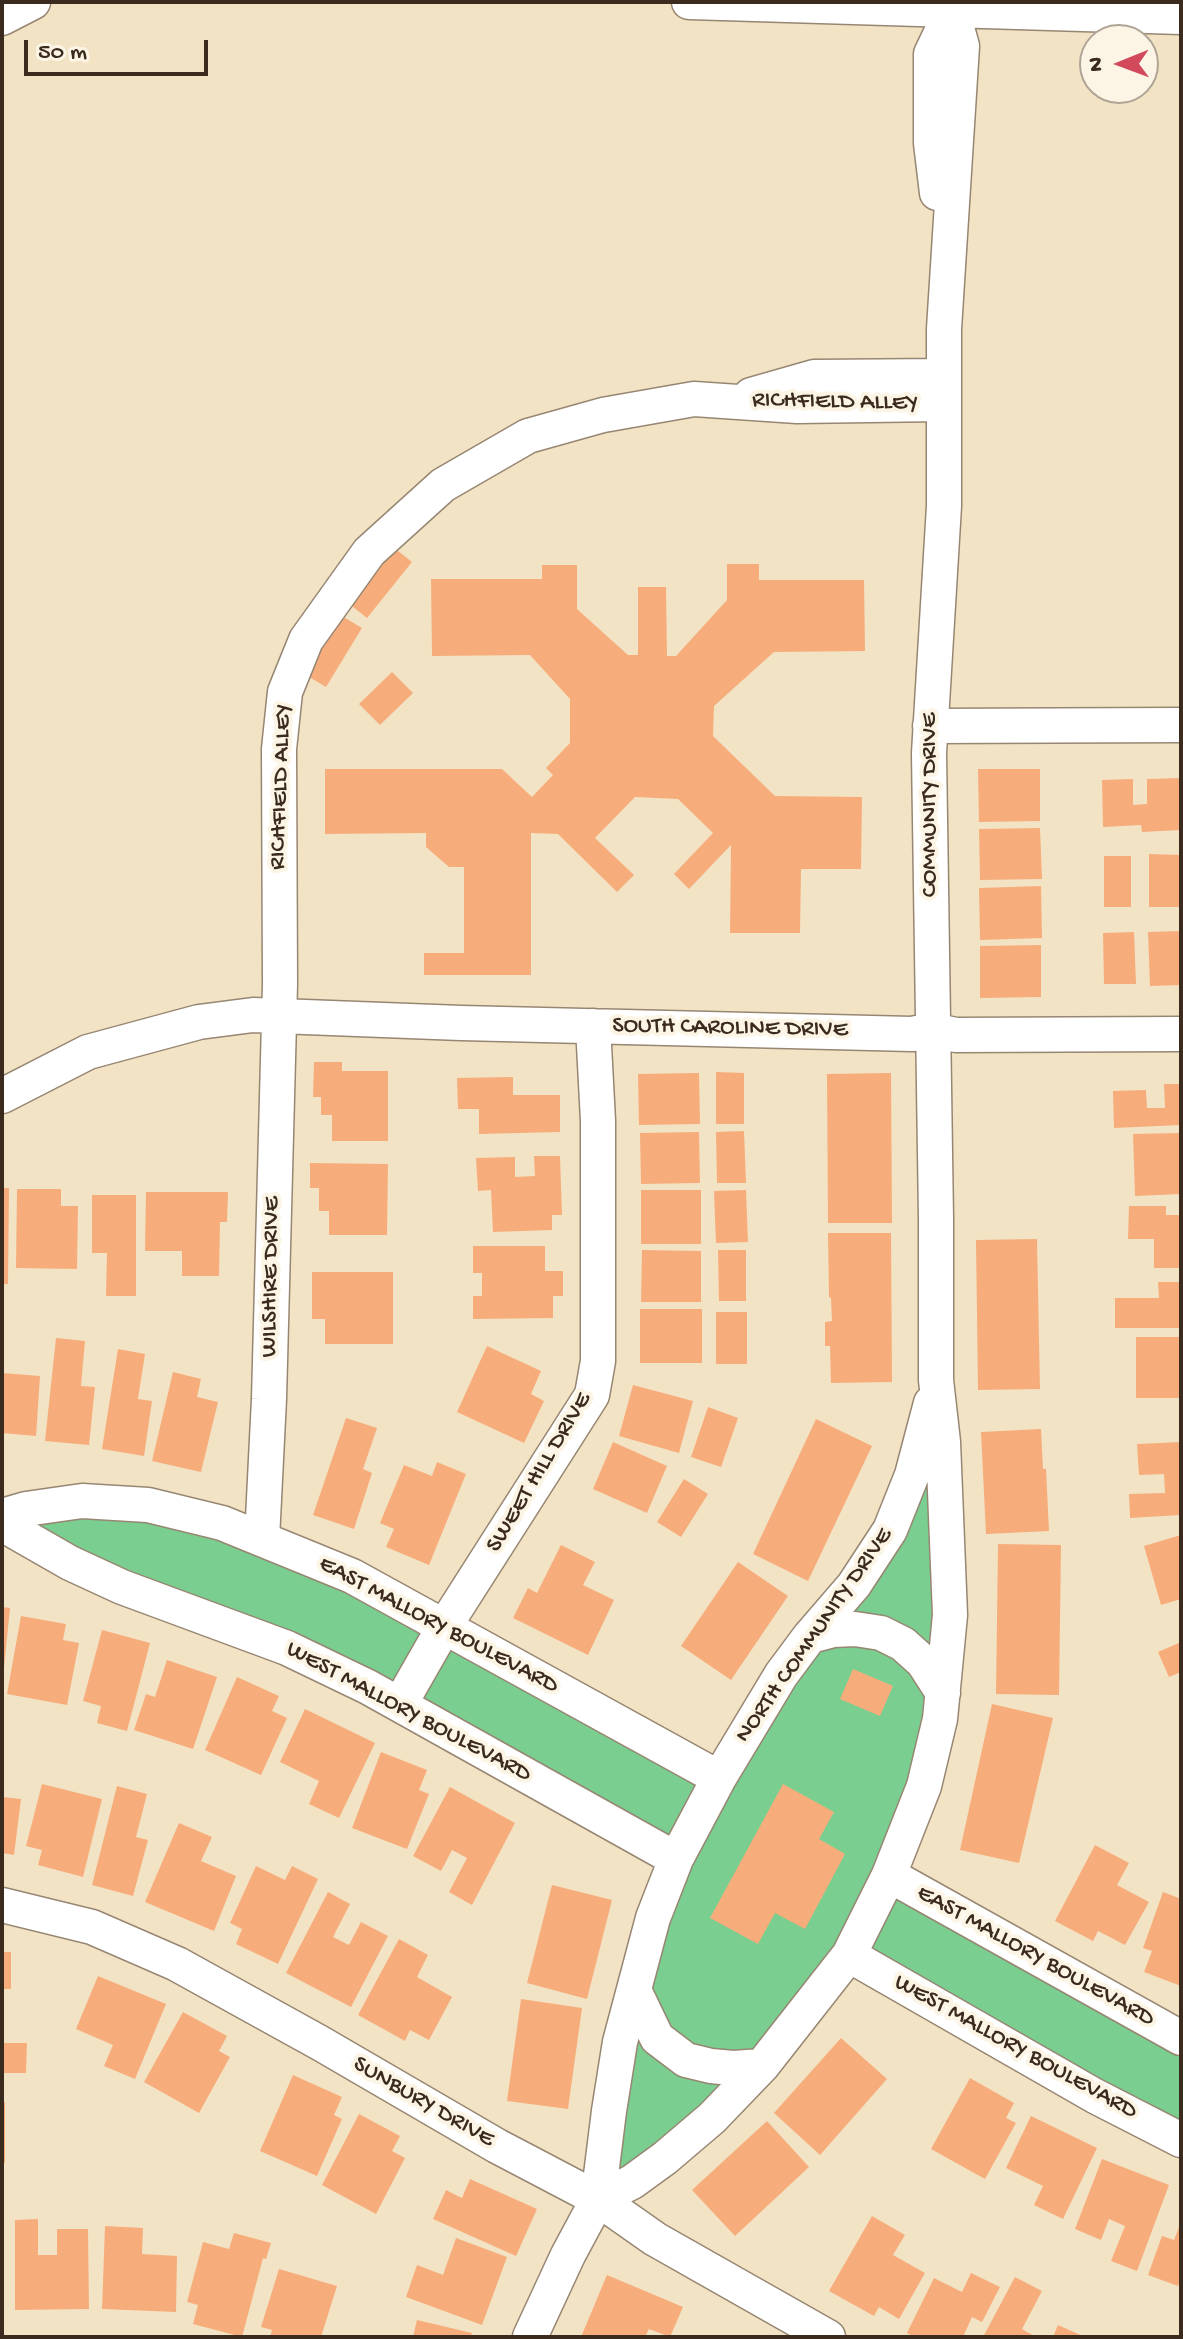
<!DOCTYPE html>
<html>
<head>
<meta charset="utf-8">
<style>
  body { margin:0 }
  #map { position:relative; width:1183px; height:2339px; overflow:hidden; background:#f3e3c5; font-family:"Gochi Hand",sans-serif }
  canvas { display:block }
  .frame { position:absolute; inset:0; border:4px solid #3b2a1e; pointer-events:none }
  .north { position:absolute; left:1079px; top:24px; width:80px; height:80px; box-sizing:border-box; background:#fcf5e5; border:2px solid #afa495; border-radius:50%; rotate:269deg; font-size:22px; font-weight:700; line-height:32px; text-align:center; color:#3b2a1e }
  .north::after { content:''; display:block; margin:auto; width:28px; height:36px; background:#d1495b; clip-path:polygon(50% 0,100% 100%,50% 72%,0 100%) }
  .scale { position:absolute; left:24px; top:40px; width:184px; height:36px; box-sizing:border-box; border:4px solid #3b2a1e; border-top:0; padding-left:10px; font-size:24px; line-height:28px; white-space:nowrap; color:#3b2a1e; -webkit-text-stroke:6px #fcf5e5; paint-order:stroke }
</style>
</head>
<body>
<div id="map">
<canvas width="1183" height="2339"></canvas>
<div class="frame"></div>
<div class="north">N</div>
<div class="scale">50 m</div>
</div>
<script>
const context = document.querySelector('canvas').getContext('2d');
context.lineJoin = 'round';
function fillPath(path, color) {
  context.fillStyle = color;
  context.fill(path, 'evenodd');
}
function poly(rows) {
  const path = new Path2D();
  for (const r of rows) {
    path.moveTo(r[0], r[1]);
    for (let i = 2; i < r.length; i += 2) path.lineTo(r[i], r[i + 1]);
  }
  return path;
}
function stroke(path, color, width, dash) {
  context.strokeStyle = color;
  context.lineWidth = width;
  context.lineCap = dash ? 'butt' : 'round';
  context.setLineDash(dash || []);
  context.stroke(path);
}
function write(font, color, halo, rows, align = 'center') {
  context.font = font + ' "Gochi Hand",sans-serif';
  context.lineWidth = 8;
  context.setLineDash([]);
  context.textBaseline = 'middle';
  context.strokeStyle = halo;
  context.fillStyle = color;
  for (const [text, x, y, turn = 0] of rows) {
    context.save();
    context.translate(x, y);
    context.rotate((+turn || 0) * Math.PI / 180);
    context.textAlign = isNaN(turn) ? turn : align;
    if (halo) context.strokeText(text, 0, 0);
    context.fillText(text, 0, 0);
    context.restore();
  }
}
const green = poly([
  [930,1466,938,1635,912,1766,874,1874,1181,2047,1181,2127,856,1953,693,2126,609,2182,629,2038,689,1858,86,1558,30,1524,93,1514,204,1528,457,1641,728,1788,800,1670,887,1566]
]);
const building = poly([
  [393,547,412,562,367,618,348,603],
  [727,564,759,564,759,580,864,580,865,651,774,652,714,706,713,736,775,796,862,797,861,869,801,869,800,933,730,933,731,845,689,889,674,874,713,833,678,799,635,797,595,838,634,875,617,892,558,834,531,833,531,975,424,975,424,953,464,953,464,867,449,867,426,847,426,833,325,834,325,769,502,769,532,797,553,775,546,768,570,743,570,699,530,655,432,656,431,579,542,579,542,565,577,565,577,609,628,655,638,655,638,587,666,587,667,656,676,656,727,600],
  [342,616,362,628,326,687,306,675],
  [392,672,413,693,380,725,359,704],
  [978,769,1040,769,1040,821,979,822],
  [1181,778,1181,830,1142,832,1141,825,1103,827,1102,780,1133,779,1133,805,1147,804,1147,779],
  [1040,828,1042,879,980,880,979,829],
  [1149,854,1181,855,1181,907,1149,907],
  [1104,856,1131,856,1131,907,1104,907],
  [1041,886,1042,938,980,940,979,888],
  [1181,931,1181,985,1150,986,1148,932],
  [1134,932,1136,984,1104,984,1103,933],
  [1041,945,1041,997,980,998,980,946],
  [314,1062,342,1062,342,1071,388,1071,388,1141,332,1141,332,1115,321,1115,321,1097,313,1097],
  [716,1072,744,1073,744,1124,716,1124],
  [699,1073,700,1124,639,1125,638,1074],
  [891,1073,892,1223,828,1223,827,1074],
  [513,1077,513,1095,560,1095,560,1132,479,1134,479,1109,458,1109,457,1078],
  [1164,1084,1181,1084,1181,1125,1114,1128,1113,1091,1146,1090,1147,1108,1165,1108],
  [744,1131,746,1183,717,1183,716,1132],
  [699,1132,700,1183,641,1184,640,1133],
  [1181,1133,1181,1194,1135,1196,1133,1134],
  [534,1156,560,1156,562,1215,552,1215,552,1230,493,1232,491,1190,478,1191,476,1158,515,1157,515,1177,535,1176],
  [310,1163,388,1164,387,1235,329,1235,329,1211,319,1211,319,1188,310,1188],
  [2,1188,9,1188,8,1284,2,1284],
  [17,1189,61,1189,61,1206,78,1206,77,1269,16,1268],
  [641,1190,701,1190,701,1244,641,1244],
  [746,1190,748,1242,716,1243,714,1191],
  [146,1192,228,1192,227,1222,220,1222,219,1276,182,1276,182,1251,145,1251],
  [92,1195,136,1195,136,1296,106,1296,107,1253,92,1253],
  [1129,1206,1166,1206,1166,1215,1181,1215,1181,1268,1154,1268,1154,1239,1128,1239],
  [828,1233,891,1233,892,1382,831,1383,830,1346,825,1346,825,1322,832,1321,831,1298,829,1297],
  [1037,1239,1040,1389,978,1390,976,1240],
  [473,1246,545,1246,545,1271,563,1271,563,1296,553,1296,553,1318,473,1319,473,1296,482,1296,482,1273,473,1273],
  [642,1250,701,1251,701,1302,641,1302],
  [718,1250,746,1250,746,1301,719,1301],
  [312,1272,393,1272,393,1344,325,1344,325,1319,312,1319],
  [1158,1282,1181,1282,1181,1328,1115,1328,1115,1298,1159,1298],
  [640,1309,702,1309,702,1363,640,1363],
  [716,1312,747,1312,747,1364,716,1364],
  [1136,1337,1181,1337,1181,1398,1136,1398],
  [56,1338,85,1341,81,1386,95,1387,89,1445,45,1441],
  [487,1346,541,1371,531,1394,544,1401,524,1443,457,1412],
  [118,1349,145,1354,138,1399,152,1401,144,1456,102,1449],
  [173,1372,201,1379,197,1397,218,1402,201,1472,152,1461],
  [2,1373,40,1376,36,1436,2,1433],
  [633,1385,693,1401,679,1453,619,1436],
  [708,1407,738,1418,721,1467,691,1457],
  [346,1418,377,1428,363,1469,372,1473,354,1529,313,1515],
  [816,1419,872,1446,808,1581,753,1554],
  [1041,1429,1043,1469,1046,1469,1049,1531,986,1534,981,1432],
  [613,1442,667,1466,647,1513,593,1489],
  [1181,1442,1181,1515,1130,1518,1129,1494,1165,1493,1164,1474,1139,1475,1137,1444],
  [437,1462,466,1474,429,1565,386,1547,394,1529,380,1523,404,1465,432,1476],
  [684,1479,708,1494,681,1537,657,1522],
  [1181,1535,1181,1599,1161,1605,1144,1546],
  [998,1544,1061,1545,1059,1695,996,1694],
  [561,1545,595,1562,583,1585,614,1600,588,1655,513,1618,528,1588,537,1593],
  [738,1562,788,1596,731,1680,681,1646],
  [2,1607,10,1608,4,1668,2,1668],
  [21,1616,66,1624,63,1640,79,1643,67,1705,7,1694],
  [102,1630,150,1643,127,1731,97,1723,101,1706,83,1701],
  [1181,1642,1181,1672,1169,1677,1158,1652],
  [167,1660,217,1677,193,1749,134,1730,146,1694,155,1697],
  [853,1669,893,1686,880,1716,840,1699],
  [237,1677,279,1696,272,1711,287,1718,261,1775,205,1750],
  [992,1704,1053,1718,1019,1863,960,1850],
  [305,1709,375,1743,339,1818,309,1804,319,1781,280,1762],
  [381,1752,427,1770,419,1790,429,1794,407,1849,352,1828],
  [42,1784,102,1799,83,1877,38,1865,42,1850,26,1846],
  [783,1784,834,1812,819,1839,845,1854,805,1929,775,1913,758,1944,710,1918],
  [117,1786,147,1794,136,1837,148,1840,133,1896,92,1885],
  [450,1787,515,1823,472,1905,449,1892,467,1858,452,1850,441,1871,413,1856],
  [2,1797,21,1799,14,1855,2,1853],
  [179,1823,212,1837,201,1861,236,1876,214,1931,145,1902],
  [1095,1845,1129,1863,1117,1885,1149,1902,1125,1945,1098,1931,1093,1941,1055,1921],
  [256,1866,285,1880,292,1866,318,1879,278,1964,236,1944,242,1929,230,1923],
  [552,1885,612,1900,587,1999,527,1983],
  [328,1892,350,1904,333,1937,349,1945,361,1922,388,1936,351,2007,286,1973],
  [1163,1892,1181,1899,1181,1986,1144,1972,1152,1951,1143,1948],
  [399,1939,428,1955,417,1977,452,1997,429,2040,410,2030,405,2041,358,2015],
  [2,1952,11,1952,11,1989,2,1989],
  [98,1976,166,2004,135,2079,104,2066,113,2045,76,2029],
  [521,1999,582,2008,568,2109,507,2101],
  [183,2012,227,2036,219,2051,230,2057,199,2113,144,2082],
  [841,2038,887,2079,820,2155,774,2113],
  [2,2043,27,2043,26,2073,2,2073],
  [293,2075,342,2097,334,2115,342,2119,317,2176,260,2151],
  [970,2078,1014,2103,1006,2118,1016,2123,985,2179,931,2149],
  [2,2102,5,2102,5,2163,2,2163],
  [359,2114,400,2136,392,2151,405,2158,376,2214,322,2185],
  [1031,2116,1097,2148,1063,2219,1034,2205,1043,2186,1006,2168],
  [767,2121,809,2167,735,2236,692,2190],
  [1102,2159,1169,2185,1137,2271,1111,2261,1125,2226,1109,2219,1101,2240,1075,2229],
  [470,2179,537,2209,516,2256,433,2219,446,2190,462,2198],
  [872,2216,905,2235,893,2255,925,2273,899,2319,879,2307,874,2316,829,2291],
  [38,2219,38,2255,57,2255,57,2229,88,2229,89,2309,15,2310,15,2220],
  [1181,2222,1181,2278,1178,2286,1148,2275,1162,2236,1174,2240],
  [105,2226,143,2228,142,2254,177,2256,176,2312,102,2309],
  [234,2233,271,2243,266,2259,263,2258,242,2337,193,2324,198,2305,187,2302,203,2242,229,2249],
  [456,2238,507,2257,482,2325,406,2297,417,2265,443,2275],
  [279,2269,337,2286,321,2337,270,2337,272,2330,261,2327],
  [971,2273,1000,2287,982,2322,972,2317,963,2337,914,2337,907,2333,934,2278,962,2292],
  [607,2275,683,2307,670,2337,649,2329,645,2337,581,2337],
  [1015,2277,1042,2291,1022,2329,1036,2337,983,2337],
  [417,2320,472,2333,471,2337,413,2337],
  [1058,2325,1085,2337,1053,2337]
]);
const minor = poly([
  [689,2,1181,17],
  [2,18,33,2],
  [937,193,931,143,931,54,952,10],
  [751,395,814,377,943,376],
  [930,726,1181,725],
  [2,1096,88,1052,199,1022,253,1015,461,1023,912,1034,932,1030,956,1035,1181,1034],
  [2,1516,26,1509,82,1501,148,1505,222,1523,352,1576,719,1778],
  [2,1524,70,1563,122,1587,287,1648,368,1687,676,1859],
  [262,1539,269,1399,280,984,279,749,285,692,306,640,369,552,443,485,528,436,603,415,694,399,797,406,942,404],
  [810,1636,833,1630,855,1629,881,1633,903,1644,923,1662,943,1693],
  [400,1704,444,1627,592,1395,598,1361,598,1121,593,1026],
  [889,1875,1181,2038],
  [2,1905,92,1927,177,1964,320,2043,497,2146,598,2199,655,2239,828,2337],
  [849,1955,1095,2096,1181,2140],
  [634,1990,657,2038,686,2060,711,2066,733,2068,762,2066],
  [598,2199,632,2182,665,2158,712,2118,762,2066,849,1955,889,1875,924,1786,940,1719,950,1615,943,1442,936,1380,936,1219,929,753,944,506,944,329,962,46,952,10,952,2],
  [530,2337,568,2255,598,2199,609,2111,620,2042,653,1918,676,1859,719,1778,781,1675,810,1636,854,1585,890,1530,912,1475,931,1403]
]);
const streetNames = [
  ["RICHFIELD ALLEY",835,403,1],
  ["RICHFIELD ALLEY",282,787,-88],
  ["COMMUNITY DRIVE",931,805,-90],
  ["SOUTH CAROLINE DRIVE",730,1029,1],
  ["WILSHIRE DRIVE",272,1277,-89],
  ["SWEET HILL DRIVE",540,1473,-59],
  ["EAST MALLORY BOULEVARD",438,1626,28],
  ["NORTH COMMUNITY DRIVE",815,1636,-55],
  ["WEST MALLORY BOULEVARD",408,1713,28],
  ["EAST MALLORY BOULEVARD",1035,1957,29],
  ["WEST MALLORY BOULEVARD",1015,2048,29],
  ["SUNBURY DRIVE",423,2103,30]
];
fillPath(green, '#7ace90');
fillPath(building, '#f6ad7b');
stroke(minor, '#978672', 37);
stroke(minor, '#fff', 34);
write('24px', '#3b2a1e', '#fcf5e5', streetNames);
</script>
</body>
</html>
